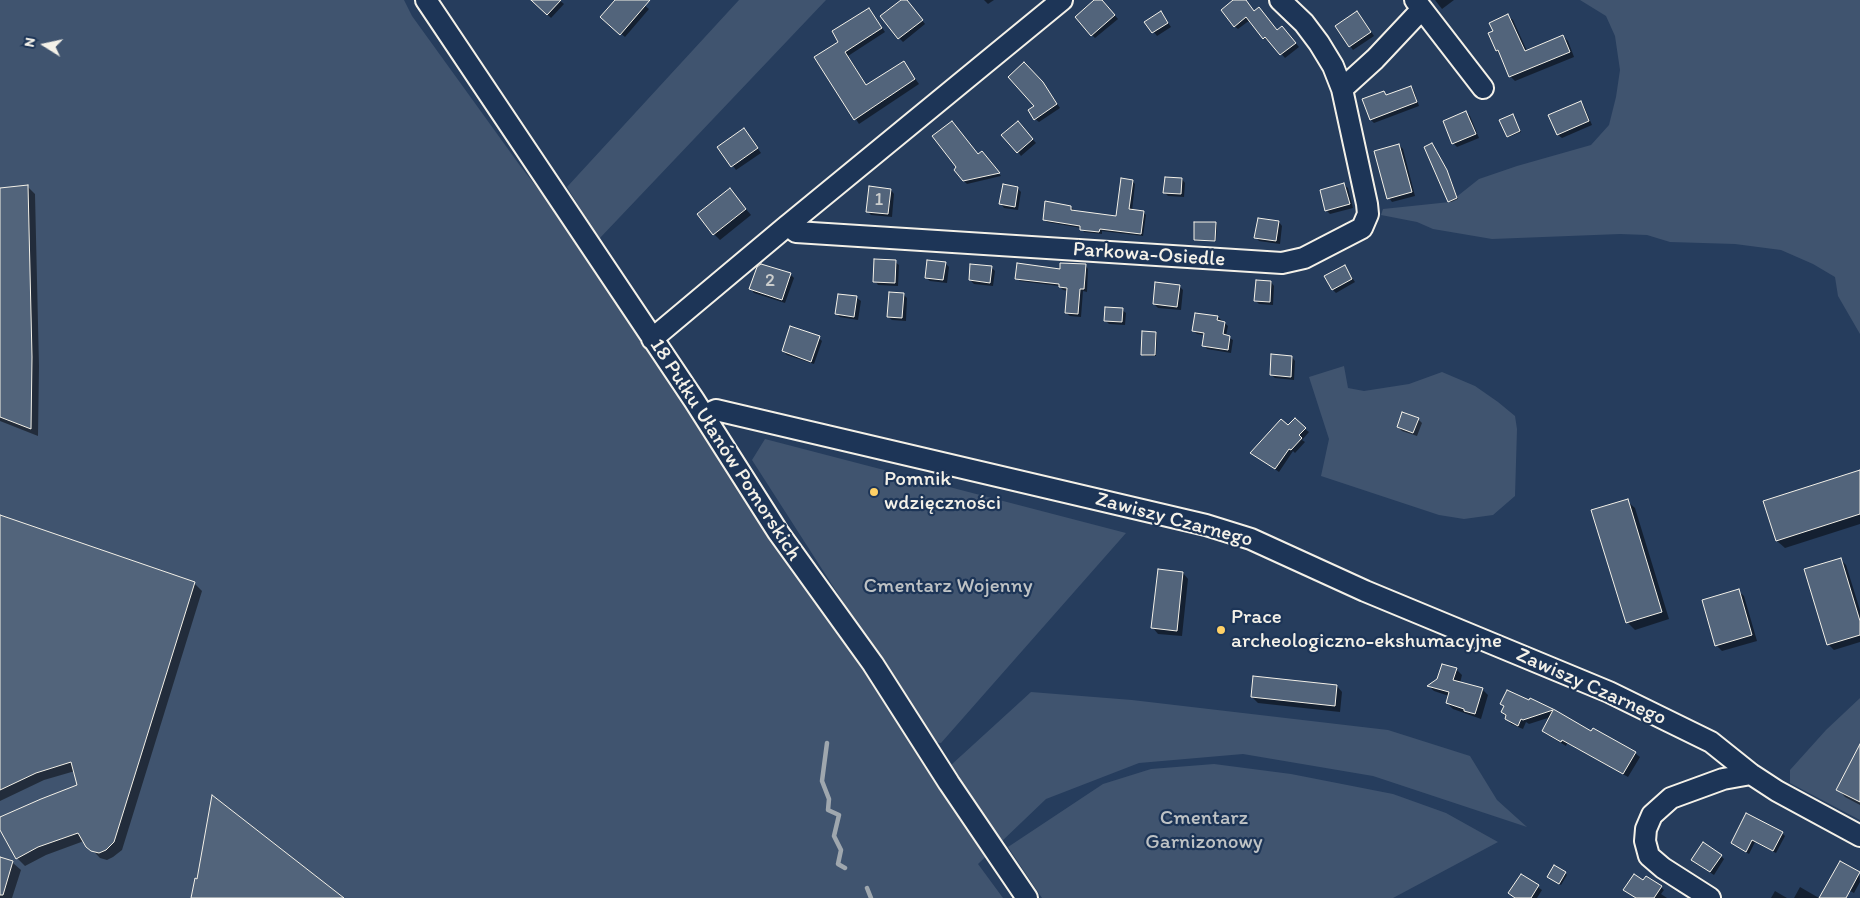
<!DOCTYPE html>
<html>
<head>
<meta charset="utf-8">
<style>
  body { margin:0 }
  #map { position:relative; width:1860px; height:898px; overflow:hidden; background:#263d5d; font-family:Itim,sans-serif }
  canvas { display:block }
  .north { position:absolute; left:20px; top:20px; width:50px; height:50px; -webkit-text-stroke:4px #1d3557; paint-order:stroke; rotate:280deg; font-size:14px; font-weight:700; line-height:20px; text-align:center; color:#f4f1e8 }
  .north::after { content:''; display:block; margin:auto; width:18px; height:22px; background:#f4f1e8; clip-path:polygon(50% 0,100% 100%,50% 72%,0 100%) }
</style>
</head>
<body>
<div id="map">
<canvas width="1860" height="898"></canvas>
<div class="north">N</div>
</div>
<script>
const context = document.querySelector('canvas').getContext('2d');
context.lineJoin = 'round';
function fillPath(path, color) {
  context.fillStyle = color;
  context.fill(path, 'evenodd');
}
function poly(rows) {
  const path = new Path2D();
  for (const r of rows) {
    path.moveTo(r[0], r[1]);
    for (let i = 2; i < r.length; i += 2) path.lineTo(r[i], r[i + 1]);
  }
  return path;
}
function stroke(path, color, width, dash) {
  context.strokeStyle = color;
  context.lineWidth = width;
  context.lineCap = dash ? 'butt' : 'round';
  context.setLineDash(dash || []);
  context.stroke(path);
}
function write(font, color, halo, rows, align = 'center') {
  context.font = font + ' Itim,sans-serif';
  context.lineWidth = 4.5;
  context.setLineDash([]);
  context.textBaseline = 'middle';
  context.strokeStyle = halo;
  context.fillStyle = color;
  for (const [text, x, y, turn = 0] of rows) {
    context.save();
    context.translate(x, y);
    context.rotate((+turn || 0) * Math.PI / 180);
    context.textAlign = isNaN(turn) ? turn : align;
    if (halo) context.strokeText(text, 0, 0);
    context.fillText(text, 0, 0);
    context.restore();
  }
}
const green = poly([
  [0,0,404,0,412,16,521,167,587,251,939,776,1031,692,1132,700,1388,730,1470,756,1497,800,1527,827,1373,776,1243,754,1139,763,1046,799,978,864,1003,898,0,898],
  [739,0,826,0,599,239,567,187],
  [1580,0,1860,0,1860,334,1838,296,1835,277,1813,264,1781,250,1735,244,1670,242,1647,235,1620,234,1492,239,1433,229,1417,222,1381,215,1383,209,1450,202,1479,179,1517,166,1591,145,1609,125,1616,97,1620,70,1615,36,1606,16],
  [1344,366,1348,388,1364,391,1409,384,1442,372,1475,386,1498,402,1515,416,1517,429,1515,496,1493,515,1464,519,1439,515,1321,476,1329,439,1309,377],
  [765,439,1126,533,941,743,933,742,752,460],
  [1860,698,1860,820,1790,783,1790,770,1826,730],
  [1214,764,1291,774,1393,794,1446,813,1498,842,1393,898,1042,898,1008,847,1103,784,1151,769]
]);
const shadow = poly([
  [533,0,559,0,564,4,551,18],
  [616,0,638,0,649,9,625,37,605,20],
  [903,0,908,2,925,24,903,42,899,38],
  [984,0,994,0,988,4],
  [1096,0,1101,0,1118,19,1095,38,1092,35],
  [1235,0,1245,0,1254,12,1277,31,1286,31,1299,47,1285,58,1269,40,1268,41,1264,38,1250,20,1238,29,1234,26],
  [1435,0,1454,0,1442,9],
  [869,9,885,32,848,56,867,86,903,62,919,84,859,124,816,57,840,42],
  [1161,12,1171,27,1157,36,1146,22],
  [1360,16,1374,36,1353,50,1350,46],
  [1508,16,1513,20,1527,51,1563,36,1568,41,1574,57,1515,81,1510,76,1501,55,1497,51,1489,33,1494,31],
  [1046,87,1060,108,1039,122,1035,119,1036,106],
  [1411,87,1414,91,1419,106,1374,123,1371,120,1384,92,1387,96],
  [1580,103,1584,106,1592,125,1562,138,1558,135,1550,116],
  [1466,113,1470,116,1479,138,1457,147,1453,143],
  [1514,117,1521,132,1509,137,1508,136],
  [1018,123,1036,143,1021,156,1018,152],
  [747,133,761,153,736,170,719,147],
  [1399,145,1403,149,1415,196,1392,202,1389,198],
  [979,156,985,156,1001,176,967,184,964,181],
  [1448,172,1458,199,1451,202,1449,201],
  [1182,179,1185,183,1184,197,1168,196,1164,192],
  [1132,181,1135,184,1132,211,1143,212,1146,215,1143,236,1102,231,1102,234,1084,232,1081,228,1047,222,1044,219,1071,207,1074,210,1073,212,1117,217],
  [1344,185,1348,188,1353,208,1330,214,1326,210],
  [28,187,35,194,39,366,38,436,0,421,0,190],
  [1017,188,1021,192,1018,210,1004,208,1001,204],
  [891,190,894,194,892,217,871,215,867,211],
  [735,196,751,215,720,240,714,234],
  [1279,222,1282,226,1280,244,1259,241,1256,237],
  [1215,223,1217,225,1216,241,1196,241,1195,240],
  [895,262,899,265,898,286,878,285,875,281],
  [945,263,949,267,947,283,930,281,926,278],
  [1085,265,1088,269,1087,292,1083,291,1081,317,1070,316,1066,313,1068,291,1063,290,1059,286,1020,281,1016,278],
  [1344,266,1355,282,1336,293,1332,289],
  [991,267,995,271,993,286,974,284,970,280],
  [790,274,794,278,785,303,754,293,751,289],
  [1271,282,1274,286,1273,305,1259,304,1256,301],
  [1179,286,1183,290,1181,310,1158,308,1154,304],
  [839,295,857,298,861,301,858,320,840,317,836,313],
  [904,295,907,298,906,321,892,320,888,317],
  [1122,310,1126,313,1125,325,1109,324,1105,320],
  [1218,317,1228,326,1226,336,1233,340,1231,353,1207,349,1204,345,1205,335,1197,334,1194,331],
  [1156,333,1157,335,1156,356,1144,356,1142,354],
  [819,338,822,341,814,364,787,355,783,351],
  [1292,357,1295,361,1294,380,1275,378,1271,375],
  [1418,419,1422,423,1417,436,1402,431,1398,427],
  [1288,427,1305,429,1309,432,1302,440,1305,442,1295,453,1293,451,1279,472,1252,453],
  [1860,471,1860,524,1785,548,1777,541,1765,501],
  [1627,501,1635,508,1669,619,1635,630,1627,622],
  [0,516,194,583,202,591,122,850,113,857,107,860,100,858,84,841,46,855,25,866,17,858,0,828,0,818,79,786,75,771,44,780,0,801],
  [1840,559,1846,565,1860,610,1860,642,1834,650,1828,644],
  [1183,573,1188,579,1182,636,1158,634,1153,628],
  [1738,591,1744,596,1757,641,1722,651,1716,645],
  [1456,669,1462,675,1460,683,1482,689,1488,695,1481,719,1453,709,1447,703,1449,696,1434,691,1429,686],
  [1337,686,1342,692,1340,712,1258,703,1252,697],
  [1507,692,1555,711,1592,732,1635,753,1640,757,1628,777,1567,743,1566,746,1548,735,1543,731,1551,717,1529,724,1526,722,1523,729,1511,724,1502,712,1504,707,1502,704],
  [1860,755,1860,805,1845,797,1838,789],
  [1782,833,1785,836,1776,853,1755,842,1749,854,1732,843],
  [1721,856,1724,859,1714,875,1696,863],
  [0,858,13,863,21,870,12,898,0,898],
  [1565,873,1567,875,1561,885,1550,878],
  [1859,873,1860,882,1854,893,1835,883],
  [1521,875,1542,890,1537,898,1515,898,1510,893],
  [1644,882,1661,887,1664,890,1661,894,1667,898,1636,898,1628,893],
  [1800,887,1819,898,1794,898],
  [1775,891,1787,898,1771,898]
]);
const stream = poly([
  [827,743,822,781,829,799,828,810,839,815,834,836,841,850,838,864,845,868],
  [867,888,871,898]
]);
const building = poly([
  [531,0,561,0,547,15,531,0],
  [615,0,650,0,620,35,600,17,615,0],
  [901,0,907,0,923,20,898,39,880,16,901,0],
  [1094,0,1102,0,1115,15,1091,36,1075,17,1094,0],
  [1233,0,1246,0,1254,11,1259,7,1277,30,1282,26,1296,43,1280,55,1265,37,1263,39,1246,17,1234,27,1221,10,1233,0],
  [869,8,882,28,845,52,866,85,904,61,915,79,854,120,814,57,838,42,832,31,869,8],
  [1161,11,1168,23,1152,33,1144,22,1161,11],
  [1357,11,1371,32,1349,47,1335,26,1357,11],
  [1508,14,1525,51,1563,35,1570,52,1509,77,1498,50,1496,51,1488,33,1493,31,1489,23,1508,14],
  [1024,62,1043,82,1057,104,1034,120,1028,110,1034,106,1008,77,1024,62],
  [1411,86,1417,102,1370,120,1362,99,1384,91,1386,95,1411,86],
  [1581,101,1589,121,1557,135,1548,115,1581,101],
  [1466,111,1476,134,1452,144,1443,121,1466,111],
  [1513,114,1520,131,1507,137,1499,120,1513,114],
  [952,121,978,154,982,151,1000,173,963,181,954,170,956,167,932,136,952,121],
  [1018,121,1033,139,1017,153,1001,135,1018,121],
  [744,128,758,148,731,167,717,147,744,128],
  [1432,143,1447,170,1457,198,1448,202,1424,147,1432,143],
  [1399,144,1412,192,1387,199,1374,151,1399,144],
  [1165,177,1182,178,1181,194,1163,193,1165,177],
  [1121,178,1133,180,1129,209,1144,211,1141,234,1100,229,1099,232,1080,230,1080,226,1043,220,1045,201,1071,206,1071,210,1116,216,1121,178],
  [1344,183,1350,204,1325,211,1320,190,1344,183],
  [1003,184,1018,187,1015,207,999,204,1003,184],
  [28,185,32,357,31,429,0,417,0,188,28,185],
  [869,186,891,189,888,214,866,212,869,186],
  [730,188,746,209,713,235,697,214,730,188],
  [1258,218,1279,221,1276,241,1254,238,1258,218],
  [1194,222,1216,222,1215,241,1194,240,1194,222],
  [874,259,896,260,895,283,873,282,874,259],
  [927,260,946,262,943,280,925,278,927,260],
  [1017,263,1060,269,1060,263,1086,264,1084,289,1080,289,1078,314,1065,313,1067,288,1059,287,1059,284,1015,279,1017,263],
  [761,264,791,273,782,300,749,289,757,267,761,264],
  [970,264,992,266,990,283,969,280,970,264],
  [1345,265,1352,279,1332,290,1324,276,1345,265],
  [1256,280,1271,281,1270,302,1254,301,1256,280],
  [1155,282,1180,285,1177,307,1153,304,1155,282],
  [889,292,904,293,902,318,887,317,889,292],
  [838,294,857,296,854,317,835,314,838,294],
  [1105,307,1123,308,1122,322,1104,321,1105,307],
  [1195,313,1218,316,1217,320,1225,322,1223,334,1230,336,1228,350,1202,346,1204,333,1192,331,1195,313],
  [790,326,820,336,811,362,782,351,790,326],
  [1142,331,1156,332,1155,355,1141,355,1142,331],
  [1271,354,1292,356,1291,377,1270,375,1271,354],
  [1402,412,1419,418,1413,433,1397,427,1402,412],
  [1295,418,1306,428,1299,435,1302,438,1291,450,1289,449,1275,469,1250,453,1281,419,1288,425,1295,418],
  [1860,470,1860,514,1776,541,1763,501,1860,470],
  [1628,499,1662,612,1626,623,1591,510,1628,499],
  [0,515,195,582,114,842,106,850,99,853,91,851,86,847,78,833,38,847,16,859,0,830,0,817,41,799,77,785,71,762,36,773,0,790,0,515],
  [1841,558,1860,621,1860,635,1827,645,1804,569,1841,558],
  [1158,569,1183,572,1177,631,1151,628,1158,569],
  [1739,589,1752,635,1715,646,1702,600,1739,589],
  [1442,664,1457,668,1453,680,1483,688,1475,714,1464,711,1464,709,1446,703,1449,692,1427,686,1437,679,1442,664],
  [1253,676,1337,685,1335,706,1251,697,1253,676],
  [1507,690,1529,700,1530,698,1555,710,1591,731,1593,728,1636,752,1623,774,1562,740,1561,742,1542,731,1553,710,1523,720,1521,719,1518,726,1505,719,1506,715,1501,712,1504,706,1500,704,1507,690],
  [1860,744,1860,802,1836,790,1860,744],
  [212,795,344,898,191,898,195,878,197,879,212,795],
  [1746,813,1783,832,1773,851,1752,840,1746,852,1731,843,1746,813],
  [1703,842,1722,855,1710,872,1691,860,1703,842],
  [0,857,13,861,3,895,0,895,0,857],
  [1840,861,1860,872,1846,898,1819,898,1840,861],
  [1554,865,1566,872,1559,884,1547,877,1554,865],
  [1521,874,1539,885,1531,898,1515,898,1508,893,1521,874],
  [1634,874,1643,880,1646,876,1662,886,1654,898,1636,898,1623,890,1634,874]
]);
const minor = poly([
  [426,0,694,400,778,532,873,664,949,783,1027,898],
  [1415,0,1483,88],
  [1342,89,1375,59,1422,9],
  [788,225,1062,0],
  [652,339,788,225,796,232,1282,263,1304,258,1362,228,1368,214,1367,204,1342,89,1333,66,1319,43,1304,23,1280,0],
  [705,415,716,410,1206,525,1251,539,1365,591,1609,692,1711,742,1751,774,1777,791,1860,836],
  [1710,898,1663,868,1649,856,1645,841,1646,829,1652,815,1671,798,1723,779,1751,774]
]);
const markers = [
  [874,492,5,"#ffd166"],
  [1221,630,5,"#ffd166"]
];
const numberNames = [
  ["1",879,200],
  ["2",770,281]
];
const streetNames = [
  ["Parkowa-Osiedle",1149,255,4],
  ["18 Pułku Ułanów Pomorskich",725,450,57],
  ["Zawiszy Czarnego",1174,520,15],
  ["Zawiszy Czarnego",1591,687,24]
];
const poiNames = [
  ["Pomnik",884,480],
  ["wdzięczności",884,504],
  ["Prace",1231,618],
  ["archeologiczno-ekshumacyjne",1231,642]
];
const parkNames = [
  ["Cmentarz Wojenny",948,587],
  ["Cmentarz",1204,819],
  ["Garnizonowy",1204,843]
];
fillPath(green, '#40546f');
fillPath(shadow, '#0007');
stroke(stream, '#9fa7ae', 4.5);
fillPath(building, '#52647b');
stroke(building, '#f4f1e8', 1);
stroke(minor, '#f4f1e8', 24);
stroke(minor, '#1d3557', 20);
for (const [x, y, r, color] of markers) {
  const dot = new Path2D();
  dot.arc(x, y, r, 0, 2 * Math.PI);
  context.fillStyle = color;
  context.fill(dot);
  stroke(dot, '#1d3557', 2);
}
write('19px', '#cccecd', null, numberNames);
write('21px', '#f4f1e8', '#1d3557', streetNames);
write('21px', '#f4f1e8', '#1d3557', poiNames, 'left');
write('21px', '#bec2c4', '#1d3557', parkNames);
</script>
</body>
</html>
